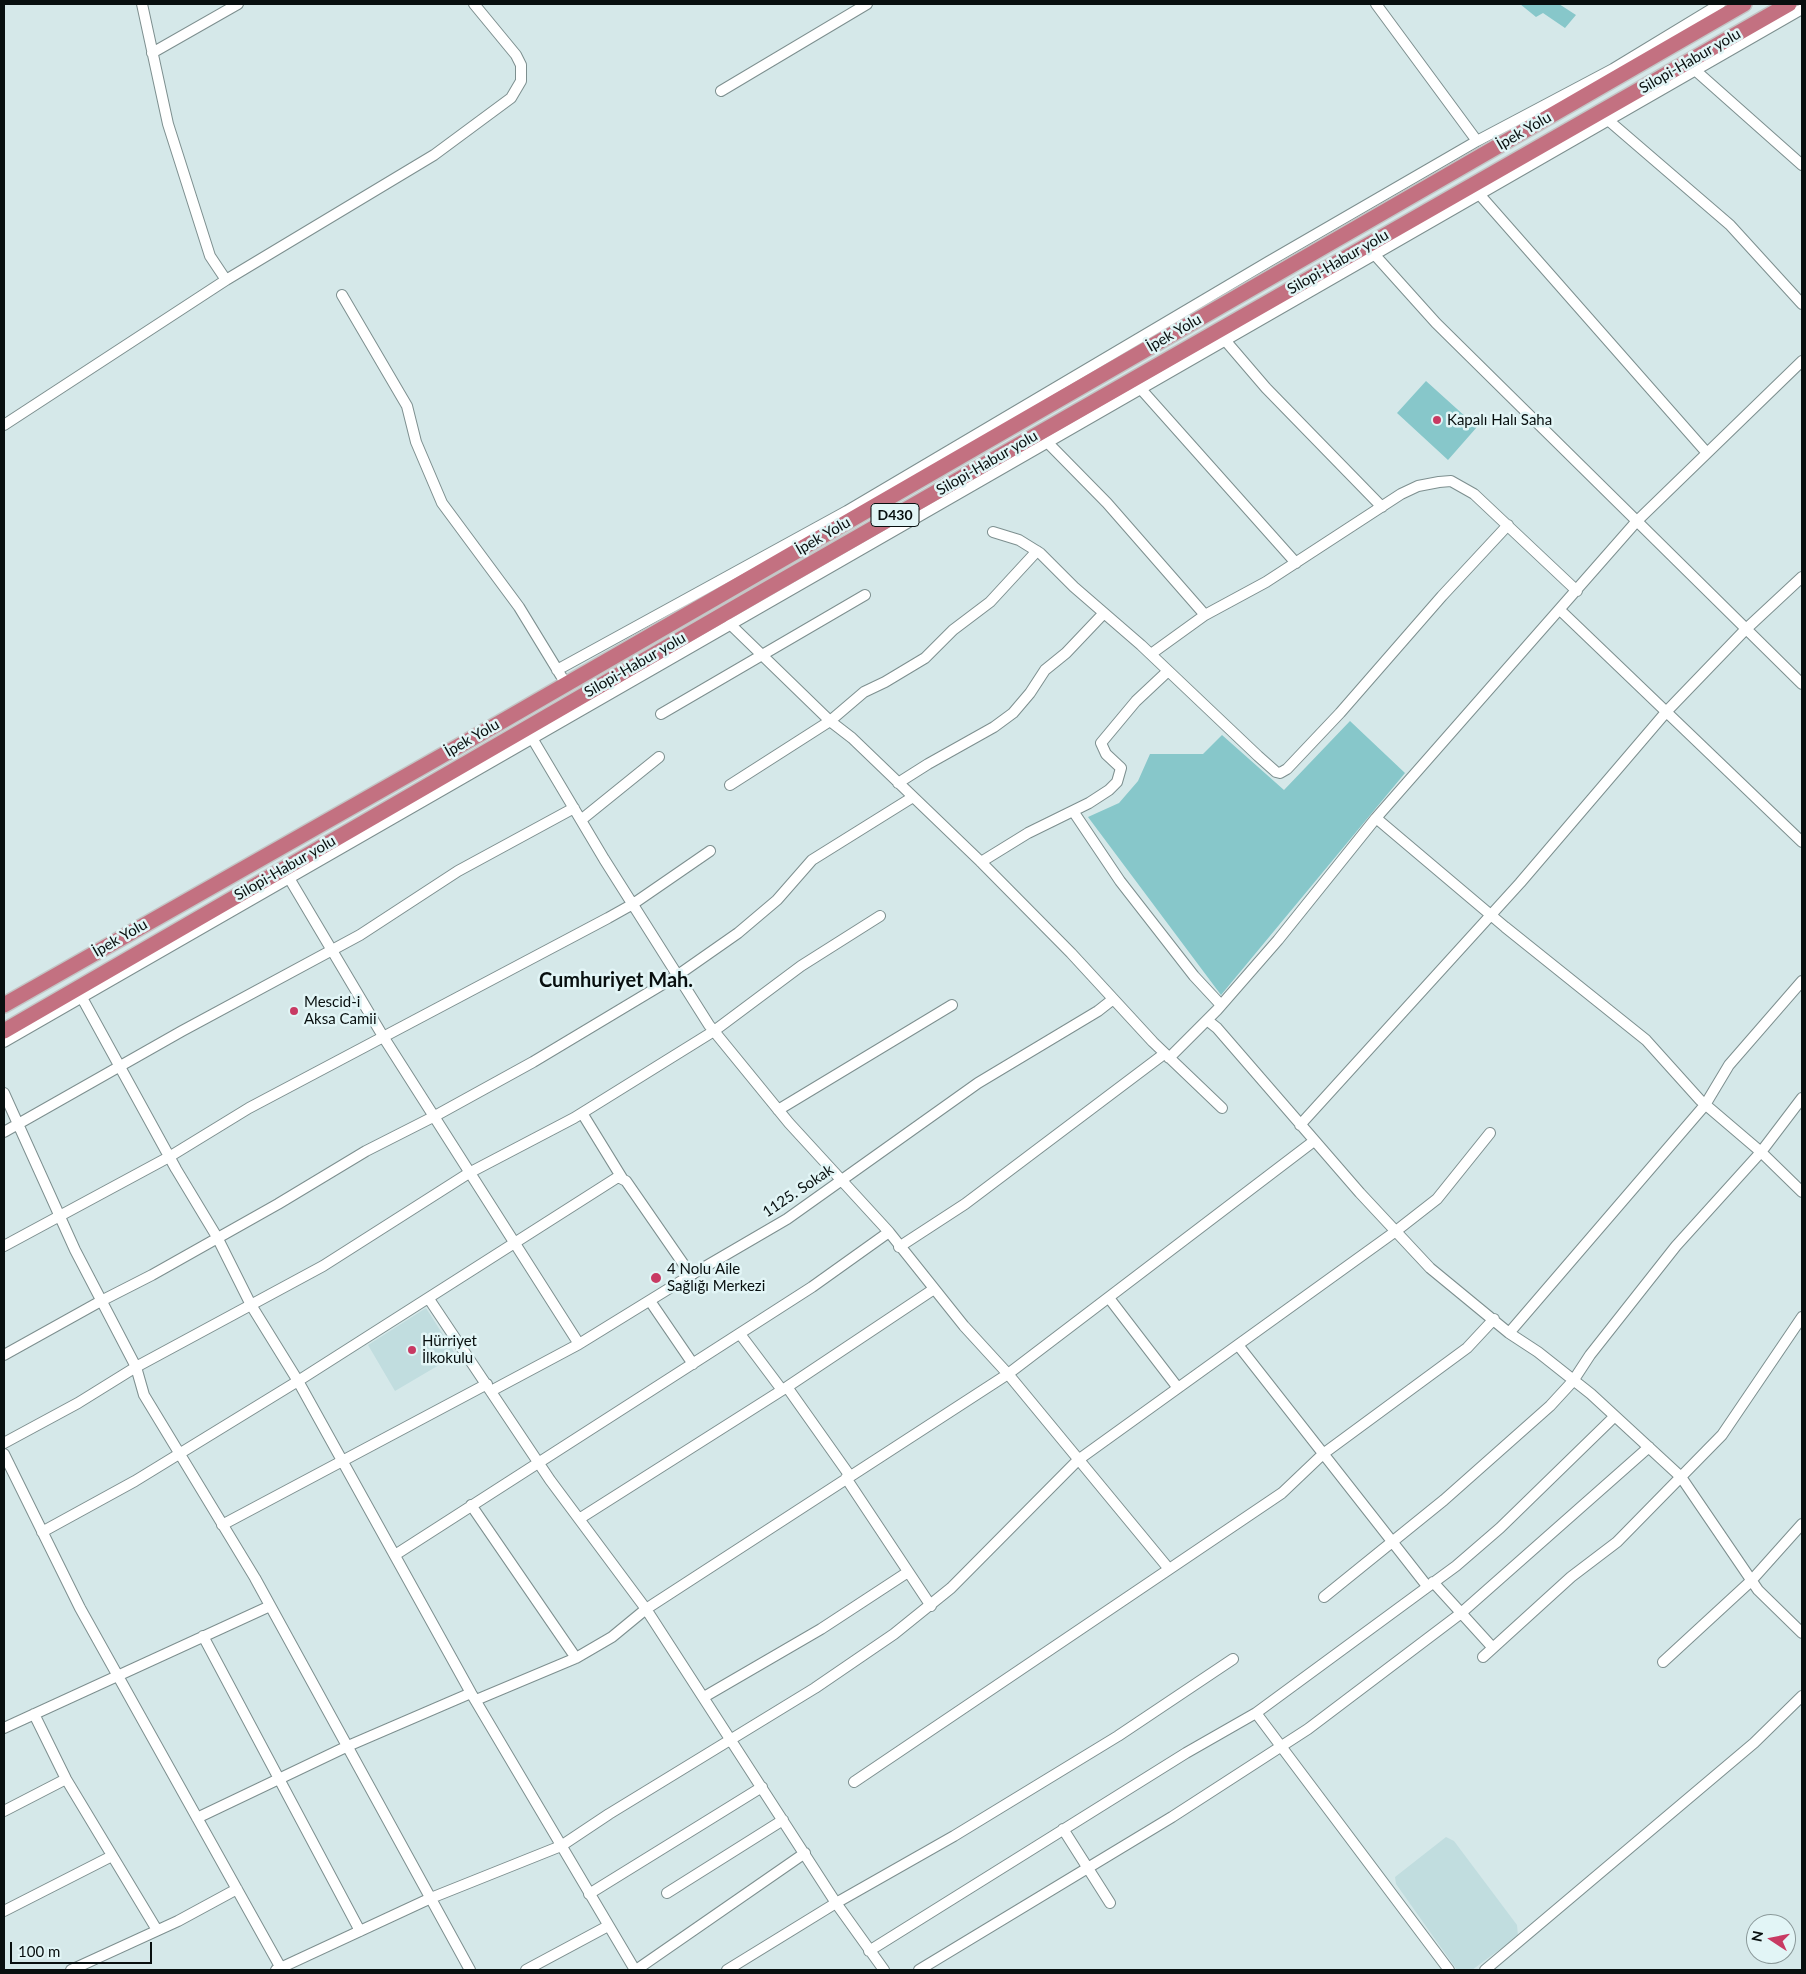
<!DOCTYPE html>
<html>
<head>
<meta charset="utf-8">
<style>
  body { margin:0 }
  #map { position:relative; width:1806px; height:1974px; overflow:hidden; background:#d5e8e9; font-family:Lato,sans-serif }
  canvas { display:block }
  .frame { position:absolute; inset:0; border:5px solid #080f0f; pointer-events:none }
  .north { position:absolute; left:1746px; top:1914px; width:50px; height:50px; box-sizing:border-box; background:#e2f5f6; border:1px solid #8b999a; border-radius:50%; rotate:281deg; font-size:14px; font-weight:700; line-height:20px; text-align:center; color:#080f0f }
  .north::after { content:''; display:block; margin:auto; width:18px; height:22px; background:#c83a63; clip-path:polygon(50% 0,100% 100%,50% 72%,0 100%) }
  .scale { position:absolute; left:10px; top:1942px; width:142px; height:22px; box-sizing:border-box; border:2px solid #080f0f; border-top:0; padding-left:6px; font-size:15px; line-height:18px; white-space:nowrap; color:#080f0f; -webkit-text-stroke:4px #e2f5f6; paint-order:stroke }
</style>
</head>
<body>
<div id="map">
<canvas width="1806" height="1974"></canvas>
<div class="frame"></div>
<div class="north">N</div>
<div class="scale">100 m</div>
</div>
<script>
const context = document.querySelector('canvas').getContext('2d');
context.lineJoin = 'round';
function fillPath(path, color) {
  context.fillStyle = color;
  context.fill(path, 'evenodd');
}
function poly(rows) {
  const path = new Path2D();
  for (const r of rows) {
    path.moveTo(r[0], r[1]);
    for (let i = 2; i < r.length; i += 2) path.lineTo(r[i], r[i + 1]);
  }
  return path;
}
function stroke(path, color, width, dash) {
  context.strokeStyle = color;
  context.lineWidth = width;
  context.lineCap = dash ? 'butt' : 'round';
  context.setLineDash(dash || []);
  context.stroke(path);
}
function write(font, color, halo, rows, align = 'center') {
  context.font = font + ' Lato,sans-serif';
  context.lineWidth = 5;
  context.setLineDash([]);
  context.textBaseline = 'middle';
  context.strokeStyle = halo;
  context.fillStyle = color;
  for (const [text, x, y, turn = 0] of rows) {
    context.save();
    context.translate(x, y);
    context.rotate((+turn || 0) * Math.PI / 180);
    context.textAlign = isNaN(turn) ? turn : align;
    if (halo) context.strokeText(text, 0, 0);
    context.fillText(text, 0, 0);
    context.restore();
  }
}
const built = poly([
  [426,1308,456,1355,395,1391,368,1345],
  [1446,1837,1454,1841,1517,1925,1518,1936,1472,1970,1457,1970,1396,1884,1395,1877]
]);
const green = poly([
  [1520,4,1559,4,1576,15,1565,28,1543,13,1536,17],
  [1426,381,1477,427,1448,460,1397,413],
  [1350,721,1405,773,1221,995,1088,817,1119,803,1138,781,1150,754,1203,754,1222,735,1284,790]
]);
const minor = poly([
  [142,4,168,124,210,256,226,280],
  [1376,4,1477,141],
  [152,53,238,4],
  [1695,70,1802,165],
  [721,91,867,4],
  [1608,120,1730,225,1802,304],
  [1479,194,1707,453],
  [1374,254,1436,323,1802,684],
  [342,295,407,406,416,442,442,503,519,607,566,684],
  [1224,339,1266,388,1382,507],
  [1140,388,1296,563],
  [4,425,226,280,434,155,511,98,521,81,521,65,516,55,474,4],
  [1048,443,1107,503,1205,615],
  [993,532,1019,540,1040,553,1074,587,1141,645,1258,756,1276,772,1280,773,1287,769,1340,713,1442,596,1508,525],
  [1560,610,1802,842],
  [730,624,830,721,852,738,981,862,1071,953,1153,1042,1222,1108],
  [1151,654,1205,615,1266,582,1401,494,1418,486,1439,482,1451,481,1474,494,1577,591],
  [557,670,847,511,1268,262,1477,141,1613,69,1720,4],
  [661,714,865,595],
  [532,738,604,859,709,1025,789,1123,889,1232,964,1326,1008,1374,1169,1569],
  [898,783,928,764,994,727,1013,713,1030,693,1045,670,1066,653,1104,613],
  [730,785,830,721,864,692,885,682,925,658,953,630,990,602,1037,551],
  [1073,811,1120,881,1194,976,1221,1005],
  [1376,818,1505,927,1646,1040,1700,1100,1761,1152,1802,1192],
  [581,820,659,757],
  [981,862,1028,833,1089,803,1109,790,1117,782,1121,768,1106,754,1101,743,1136,701,1168,671],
  [289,878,384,1038,579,1344],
  [81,996,176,1169,217,1237,251,1305,298,1381,471,1693,635,1970],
  [1207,1020,1217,1028,1360,1193,1430,1268,1509,1333,1538,1352,1591,1394,1681,1477,1758,1590,1802,1633],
  [4,1042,1802,9],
  [1169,1058,1217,1010,1278,940,1376,818,1636,522,1802,361],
  [4,1093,75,1250,136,1367,144,1395,255,1578,470,1970],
  [778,1110,952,1005],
  [582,1113,622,1178],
  [1300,1125,1520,883,1667,711,1745,630,1802,577],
  [4,1132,182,1031,360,935,458,871,574,808],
  [4,1246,169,1157,249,1108,608,918,633,904,710,851],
  [899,1247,965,1204,1164,1054],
  [1109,1298,1178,1388],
  [429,1299,550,1480,646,1609,836,1903,884,1970],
  [650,1301,693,1364],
  [1509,1333,1705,1105,1729,1065,1802,981],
  [740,1334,782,1390],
  [1238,1345,1427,1586],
  [4,1355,101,1301,152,1275,278,1204,366,1151,435,1116,533,1062,678,975,738,933,777,900,812,860,913,797],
  [787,1387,850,1476],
  [491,1391,579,1344,691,1275,787,1219,978,1083,1098,1011,1112,1000],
  [4,1443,78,1403,136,1367,323,1266,469,1173,574,1118,714,1031,801,966,880,916],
  [4,1454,80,1608,282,1970],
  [846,1478,931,1606],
  [471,1505,576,1658],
  [579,1519,787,1387,934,1289],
  [222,1525,487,1384],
  [42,1532,135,1481,298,1381,618,1177,626,1181,691,1275],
  [395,1555,812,1287,889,1232],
  [1433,1582,1493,1648],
  [1324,1597,1444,1500,1550,1406,1573,1381,1590,1355,1676,1246,1761,1152,1802,1098],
  [203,1636,360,1931],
  [1483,1657,1571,1577,1617,1542,1722,1435,1802,1317],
  [1663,1662,1751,1581,1802,1524],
  [704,1697,821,1629,908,1572],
  [476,1700,576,1658,612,1637,646,1609,1008,1374,1314,1141],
  [1256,1713,1449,1970],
  [34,1714,66,1779,157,1930],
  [4,1728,270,1606],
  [854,1782,1282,1493,1323,1454,1467,1348,1494,1319],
  [4,1811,66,1779],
  [197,1818,348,1746,471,1693],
  [1063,1829,1110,1903],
  [667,1893,783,1820],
  [589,1894,762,1787],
  [4,1911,112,1856],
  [869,1951,1186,1753,1256,1713,1456,1566,1500,1528,1615,1416],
  [71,1970,178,1921,237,1889],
  [276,1970,431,1898,561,1846,609,1814,815,1688,894,1634,951,1588,1078,1460,1396,1231,1437,1199,1490,1133],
  [526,1970,608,1926],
  [636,1970,805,1853],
  [727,1970,836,1903,954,1836,1118,1736,1233,1659],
  [919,1970,1172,1817,1308,1729,1460,1614,1649,1447],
  [1485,1970,1754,1743,1802,1696]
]);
const highway = poly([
  [4,1005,487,730,1744,4],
  [4,1031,767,589,1789,4]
]);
const markers = [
  [1437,420,5,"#c83a63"],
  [294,1011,5,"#c83a63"],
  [656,1278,6,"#c83a63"],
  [412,1350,5,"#c83a63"]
];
const shields = [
  [895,515,48]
];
const shieldNames = [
  ["D430",895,515]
];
const streetNames = [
  ["Silopi-Habur yolu",1690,61,-30],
  ["İpek Yolu",1524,131,-30],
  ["Silopi-Habur yolu",1338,262,-30],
  ["İpek Yolu",1174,333,-30],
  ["Silopi-Habur yolu",987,463,-30],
  ["İpek Yolu",823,536,-30],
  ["Silopi-Habur yolu",635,665,-30],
  ["İpek Yolu",472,738,-30],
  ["Silopi-Habur yolu",285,868,-30],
  ["İpek Yolu",120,938,-30],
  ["1125. Sokak",798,1191,-34]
];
const poiNames = [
  ["Kapalı Halı Saha",1447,420],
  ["Mescid-i",304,1002],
  ["Aksa Camii",304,1019],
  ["4 Nolu Aile",667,1269],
  ["Sağlığı Merkezi",667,1286],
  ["Hürriyet",422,1341],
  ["İlkokulu",422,1358]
];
const districtNames = [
  ["Cumhuriyet Mah.",616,981]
];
fillPath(built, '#c1dddf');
fillPath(green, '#87c7ca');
stroke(minor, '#7d8f8f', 12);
stroke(highway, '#c4c5c5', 18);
stroke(minor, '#fff', 10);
stroke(highway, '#c37181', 15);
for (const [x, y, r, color] of markers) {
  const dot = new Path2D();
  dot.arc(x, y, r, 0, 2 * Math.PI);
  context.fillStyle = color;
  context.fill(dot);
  stroke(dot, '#e2f5f6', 2);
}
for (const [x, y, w] of shields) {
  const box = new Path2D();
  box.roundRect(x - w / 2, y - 11.5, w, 23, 4);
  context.fillStyle = '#e2f5f6';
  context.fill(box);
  stroke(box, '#080f0f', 1);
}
write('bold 14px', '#080f0f', null, shieldNames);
write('15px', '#080f0f', '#e2f5f6', streetNames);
write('15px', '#080f0f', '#e2f5f6', poiNames, 'left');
write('bold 20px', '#080f0f', '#e2f5f6', districtNames);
</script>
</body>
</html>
